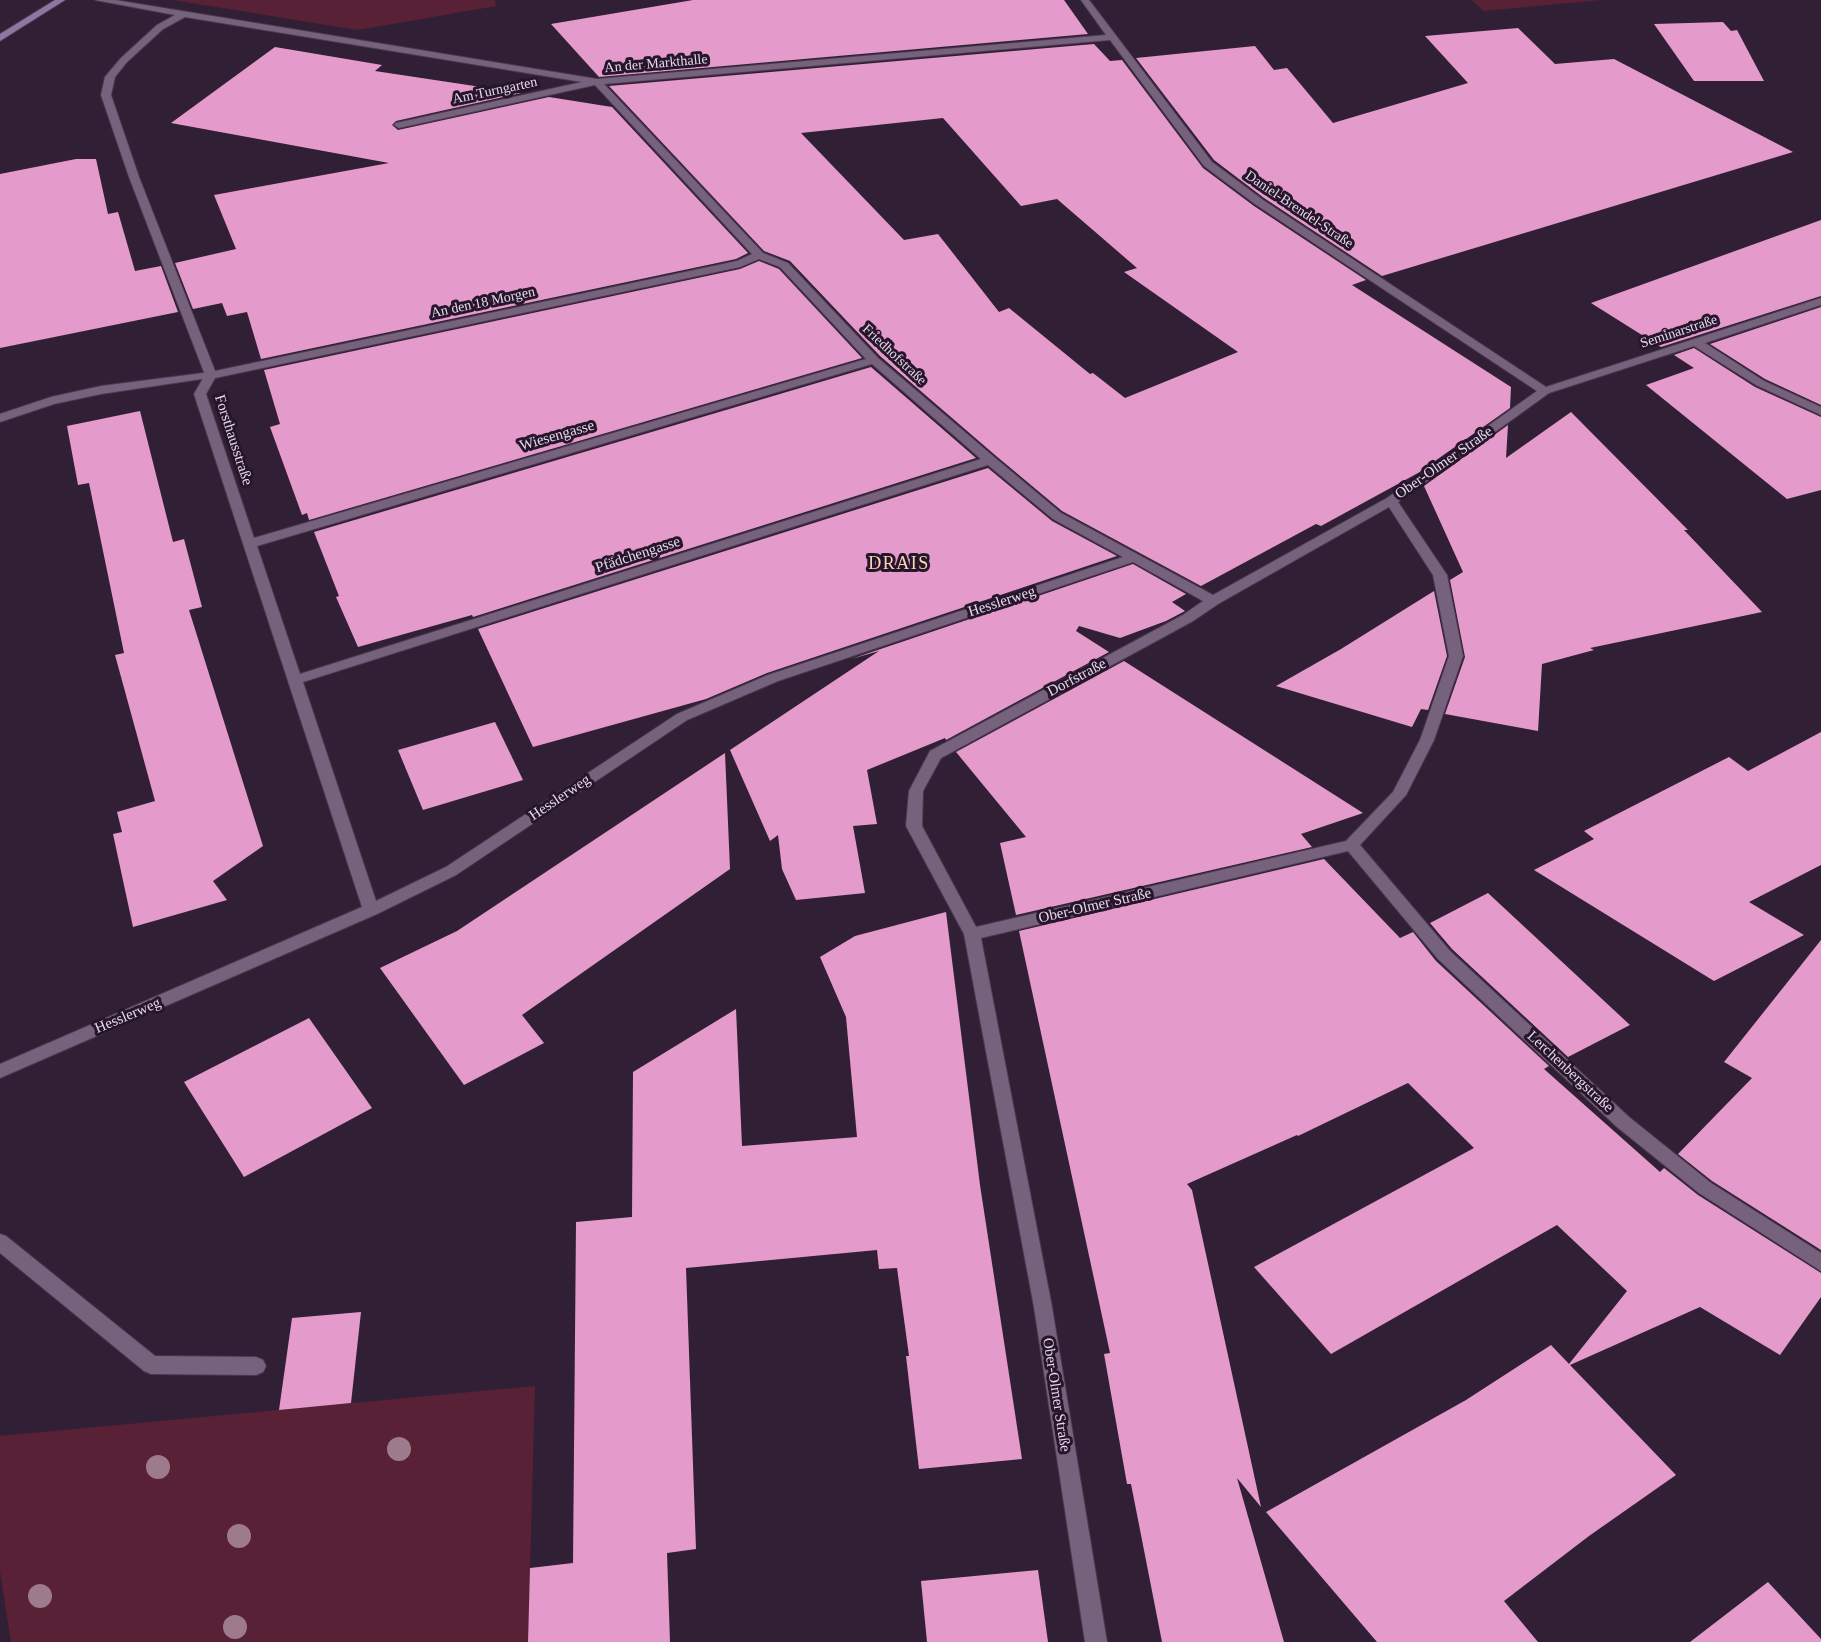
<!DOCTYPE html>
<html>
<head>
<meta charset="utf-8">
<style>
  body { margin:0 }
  canvas { display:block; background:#311f36 }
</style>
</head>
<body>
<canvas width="1821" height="1642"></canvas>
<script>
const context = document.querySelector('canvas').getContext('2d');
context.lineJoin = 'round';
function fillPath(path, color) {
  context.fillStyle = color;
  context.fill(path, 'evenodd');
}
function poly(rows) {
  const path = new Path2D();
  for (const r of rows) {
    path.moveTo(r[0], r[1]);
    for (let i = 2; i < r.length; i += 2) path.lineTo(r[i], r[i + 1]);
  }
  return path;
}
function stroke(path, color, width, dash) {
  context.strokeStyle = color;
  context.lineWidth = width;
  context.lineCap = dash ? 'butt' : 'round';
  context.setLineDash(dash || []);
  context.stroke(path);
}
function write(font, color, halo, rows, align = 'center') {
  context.font = font + ' Georgia,serif';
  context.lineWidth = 6;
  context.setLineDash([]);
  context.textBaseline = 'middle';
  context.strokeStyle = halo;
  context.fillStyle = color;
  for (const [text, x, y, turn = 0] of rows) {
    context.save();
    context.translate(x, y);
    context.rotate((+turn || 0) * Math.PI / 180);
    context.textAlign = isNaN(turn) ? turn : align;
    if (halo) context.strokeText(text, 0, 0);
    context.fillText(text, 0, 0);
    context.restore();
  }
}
const green = poly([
  [173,0,495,0,496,6,358,30],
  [1471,0,1601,0,1484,11],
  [535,1386,528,1642,11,1642,0,1571,0,1436]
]);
const building = poly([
  [693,0,1064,0,1088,34,599,77,551,24],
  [1723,22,1731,31,1737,30,1764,81,1694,81,1654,24],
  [1518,28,1555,64,1614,59,1793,152,1382,276,1264,198,1214,160,1136,58,1255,46,1274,70,1287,68,1333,123,1468,83,1425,36],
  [1094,44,1110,61,1122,60,1203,168,1254,206,1366,280,1352,285,1511,387,1510,408,1418,473,1321,526,1316,524,1201,586,1062,511,995,455,880,356,790,261,764,251,609,86],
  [943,118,1021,206,1057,199,1137,268,1124,272,1238,352,1125,398,1093,373,1090,374,1009,308,999,312,938,234,904,240,801,133],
  [275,47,382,65,375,71,521,93,396,121,392,125,398,130,549,97,612,107,748,253,736,259,261,359,247,312,227,316,222,303,193,309,175,263,236,249,214,195,389,163,171,123],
  [76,159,96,159,108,214,118,212,135,271,161,266,178,312,0,348,0,174],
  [1821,220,1821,296,1661,347,1591,303],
  [759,261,779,269,862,358,309,520,307,513,302,515,270,427,280,424,264,370,740,269],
  [1821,307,1821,405,1765,379,1710,344],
  [1694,348,1755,387,1821,417,1821,490,1787,499,1646,385,1694,368,1674,355],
  [871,367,976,458,473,617,472,615,358,647,336,597,339,596,314,532],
  [140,411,173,542,184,539,202,607,189,610,263,846,213,881,227,900,133,927,113,834,122,832,117,812,155,801,115,655,124,653,89,483,78,485,67,426],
  [1571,412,1688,530,1684,530,1762,612,1590,648,1594,650,1542,664,1538,731,1445,714,1465,657,1450,580,1463,572,1424,486,1508,425,1506,458],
  [988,468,1052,521,1117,556,767,673,706,699,533,747,478,629],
  [1133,564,1186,594,1172,602,1185,611,1166,621,1120,638,1079,626,1076,631,1109,652,946,740,945,738,867,770,877,824,853,826,865,893,796,900,782,869,778,835,770,841,730,750,879,651,851,659],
  [1434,591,1447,656,1428,710,1421,709,1412,727,1276,686,1341,649],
  [1124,661,1363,813,1301,834,1312,847,1016,915,1000,843,1026,837,956,752],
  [495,722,523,780,423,810,398,750],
  [1821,732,1821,865,1749,902,1804,935,1714,981,1534,870,1594,839,1584,831,1729,757,1748,771],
  [725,753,730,869,522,1015,544,1043,464,1085,380,968,457,931],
  [1324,859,1400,938,1413,932,1436,961,1549,1066,1544,1069,1660,1172,1664,1168,1698,1195,1821,1273,1821,1297,1780,1355,1700,1307,1570,1365,1676,1475,1589,1536,1504,1601,1538,1642,1377,1642,1266,1512,1466,1400,1551,1345,1569,1364,1627,1291,1557,1225,1331,1354,1254,1267,1474,1148,1408,1083,1298,1136,1297,1135,1187,1184,1192,1190,1261,1507,1237,1478,1284,1642,1162,1642,1131,1484,1127,1484,1104,1354,1110,1353,1019,931],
  [1488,893,1630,1025,1568,1057,1452,949,1430,923],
  [946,912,980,1185,1022,1459,919,1469,906,1356,909,1356,897,1268,879,1269,877,1250,686,1268,696,1549,667,1553,670,1642,528,1642,530,1568,573,1563,576,1222,632,1217,633,1072,736,1009,742,1146,857,1137,846,1017,820,957,855,936],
  [1821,940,1821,1250,1712,1181,1678,1154,1752,1078,1724,1062],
  [309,1018,372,1108,244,1177,184,1082],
  [361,1312,351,1403,279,1410,292,1318],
  [1038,1570,1048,1642,927,1642,921,1581],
  [1768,1582,1821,1639,1821,1642,1690,1642]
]);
const service = poly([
  [211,372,217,375,215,377,101,394,54,404,0,422,0,414,51,397,101,386,211,372],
  [0,1234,6,1236,155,1356,256,1357,263,1360,266,1366,263,1372,256,1375,151,1374,144,1371,0,1253,0,1234]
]);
const minor = poly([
  [95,0,115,0,597,79,1106,35,1081,0,1089,0,1212,162,1263,200,1546,387,1821,298,1821,305,1705,343,1764,381,1821,407,1821,415,1756,385,1694,346,1549,393,1398,502,1447,575,1463,656,1434,740,1406,795,1360,845,1450,951,1629,1117,1711,1183,1821,1253,1821,1271,1699,1193,1617,1127,1438,959,1348,851,981,938,1052,1307,1107,1642,1085,1642,1034,1307,964,934,906,826,909,791,930,751,1183,615,1203,601,1133,562,778,681,687,720,456,875,377,914,0,1078,0,1064,362,907,194,394,205,375,129,177,101,95,105,77,121,58,157,25,175,15,95,0],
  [185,17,582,82,396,123,394,125,399,128,595,85,752,254,737,261,215,371,139,177,111,95,115,77,127,62,163,29,185,17],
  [1110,40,1204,166,1255,204,1537,391,1387,498,1213,595,1061,513,994,457,878,358,788,263,763,253,604,84,1110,40],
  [759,259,780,267,866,359,254,538,206,394,215,378,740,267,759,259],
  [872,364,981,459,300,674,257,546,872,364],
  [988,465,1053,519,1123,557,768,675,677,714,446,867,376,901,303,682,988,465],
  [1389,507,1433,575,1449,656,1420,740,1393,792,1346,841,976,927,922,826,923,791,941,758,1193,621,1218,604,1389,507]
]);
const secondary = poly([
  [55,0,65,0,0,41,0,34,55,0]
]);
const trees = [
  [399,1449],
  [158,1467],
  [239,1536],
  [40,1596],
  [235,1627]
];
const farStreetnames = [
  ["An der Markthalle",656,64,-5],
  ["Am Turngarten",495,91,-12],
  ["Daniel-Brendel-Straße",1299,210,34],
  ["An den 18 Morgen",483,303,-12],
  ["Seminarstraße",1679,332,-18],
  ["Friedhofstraße",894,355,43]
];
const streetNames = [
  ["Wiesengasse",557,436,-16],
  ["Forsthausstraße",233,440,72],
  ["Ober-Olmer Straße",1444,463,-35],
  ["Pfädchengasse",638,555,-18],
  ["Hesslerweg",1002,602,-18],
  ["Dorfstraße",1077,678,-28],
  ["Hesslerweg",560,798,-34],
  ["Ober-Olmer Straße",1095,906,-13],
  ["Hesslerweg",128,1016,-23],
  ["Lerchenbergstraße",1570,1072,43],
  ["Ober-Olmer Straße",1056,1395,81]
];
const quarterNames = [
  ["DRAIS",899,564]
];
fillPath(green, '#592135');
fillPath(building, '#e49acb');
stroke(service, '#4a3a4e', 2);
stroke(minor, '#4a3a4e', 2);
stroke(secondary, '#4a3a4e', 2);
fillPath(service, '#77627d');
fillPath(minor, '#77627d');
fillPath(secondary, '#8d78a1');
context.fillStyle = '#9d7b8c';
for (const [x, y] of trees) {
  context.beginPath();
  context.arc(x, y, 12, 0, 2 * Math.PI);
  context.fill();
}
write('14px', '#e5d9e9', '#27152c', farStreetnames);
write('15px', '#e5d9e9', '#27152c', streetNames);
context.letterSpacing = '1.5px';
write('18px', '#fad6b4', '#27152c', quarterNames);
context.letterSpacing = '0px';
</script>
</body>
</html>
